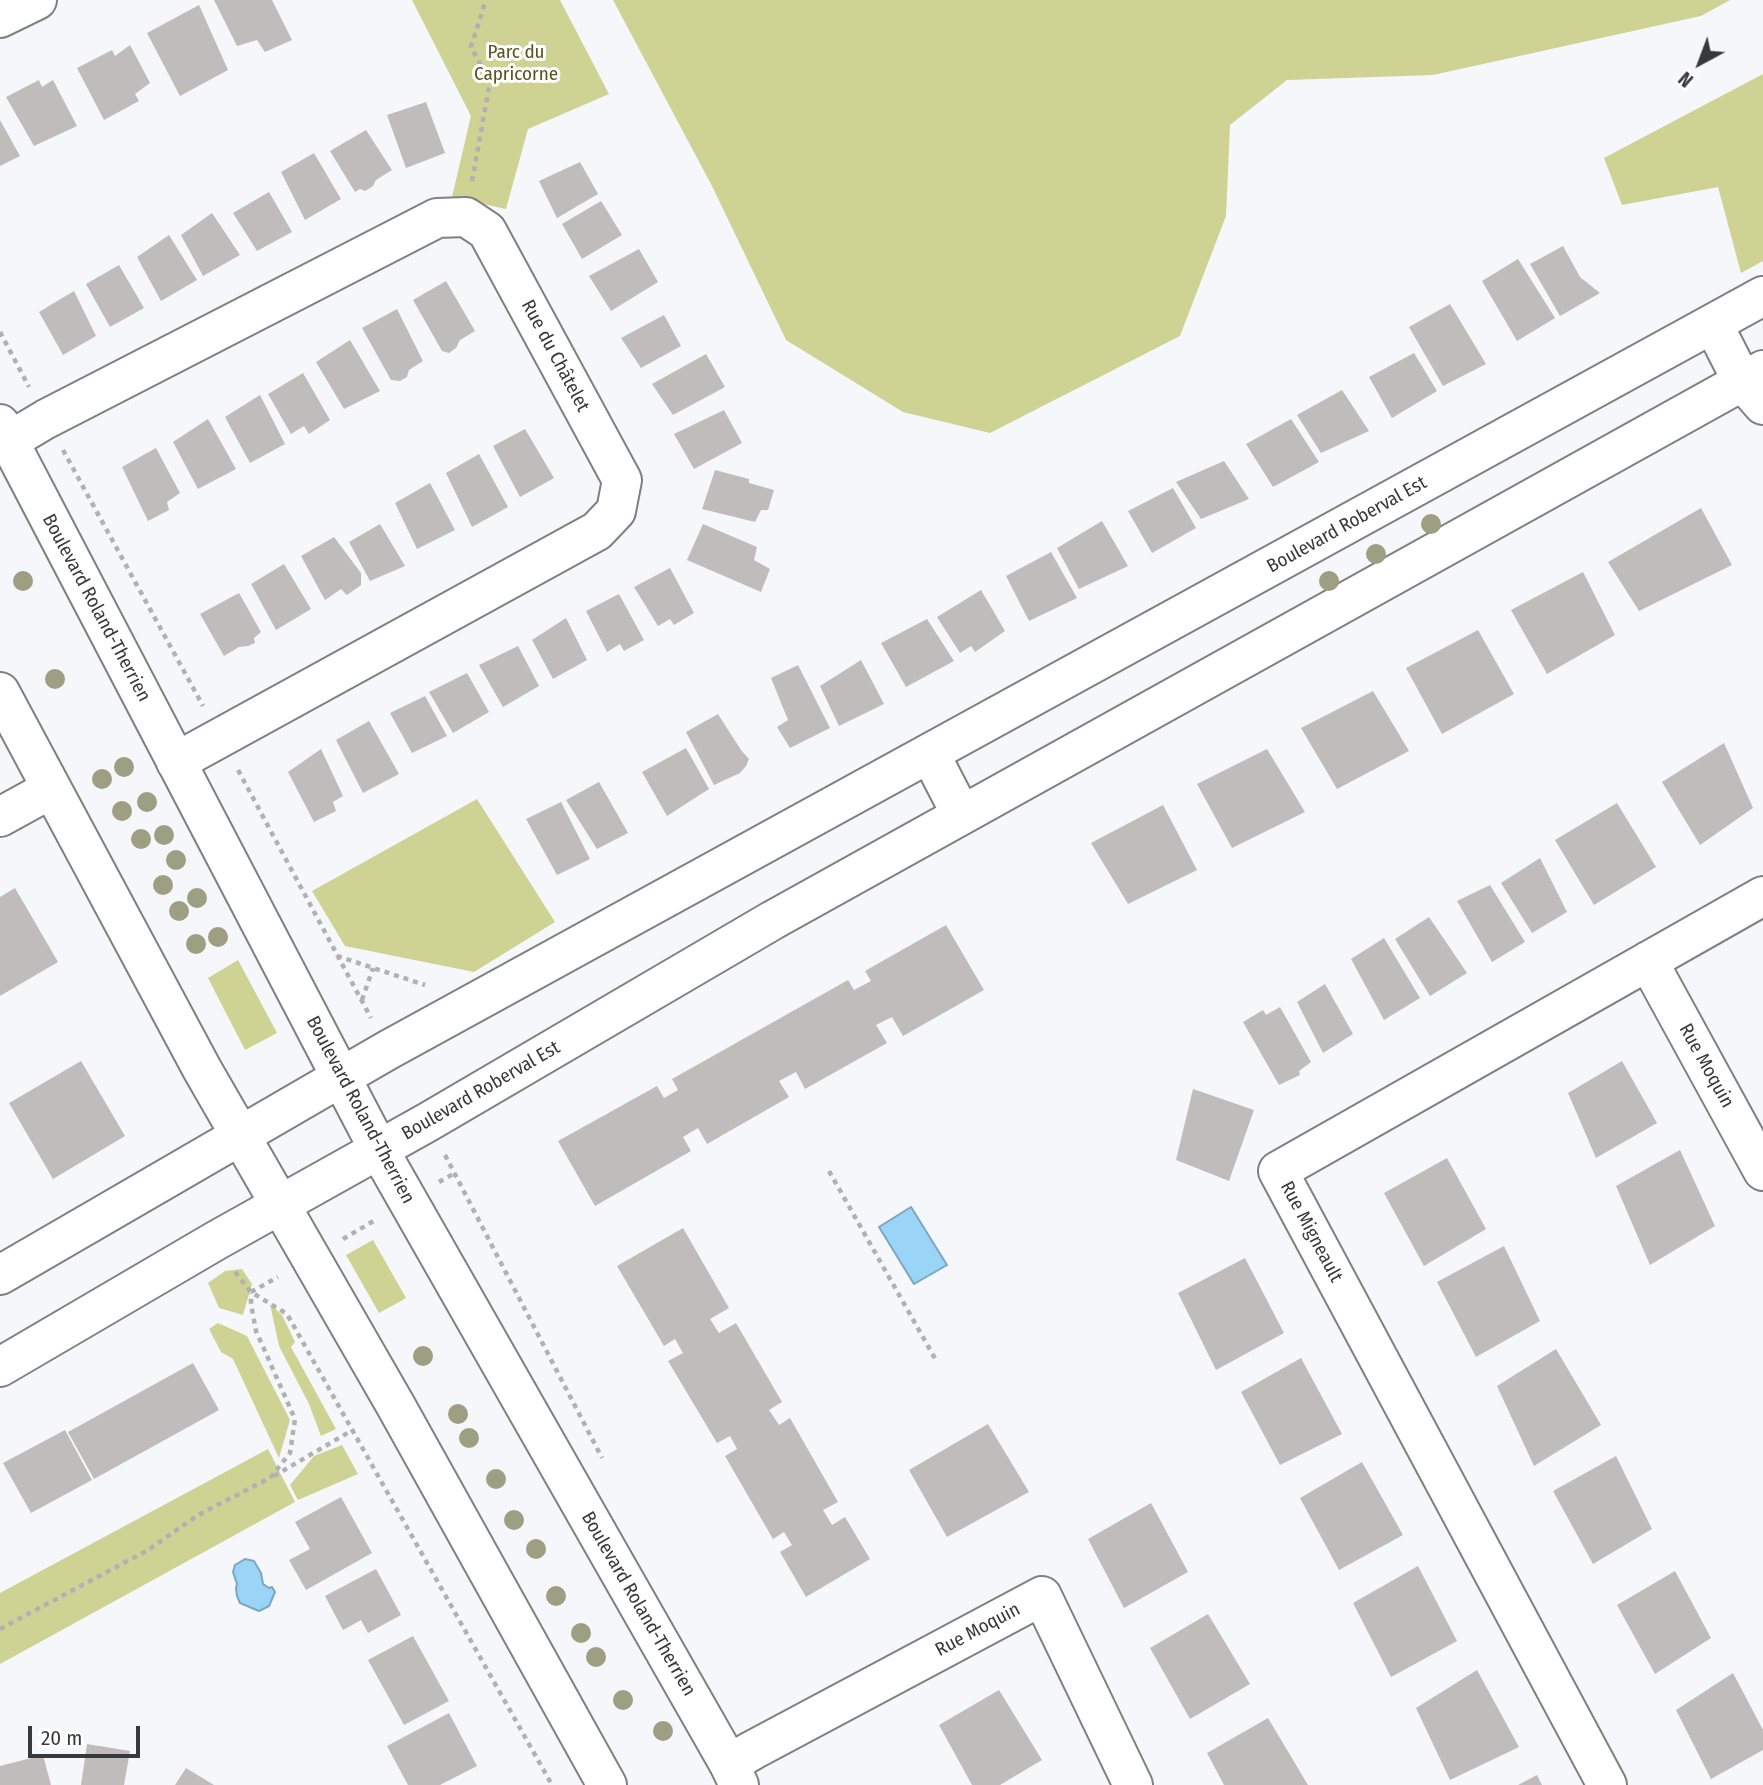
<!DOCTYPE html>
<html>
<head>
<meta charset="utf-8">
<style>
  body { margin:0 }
  #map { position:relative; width:1763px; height:1785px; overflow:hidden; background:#f6f7fb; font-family:"Fira Sans Condensed",sans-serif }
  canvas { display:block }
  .north { position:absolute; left:1665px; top:28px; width:70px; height:70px; -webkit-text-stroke:5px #fff; paint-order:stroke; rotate:221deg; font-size:19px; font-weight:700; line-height:28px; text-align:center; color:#39393b }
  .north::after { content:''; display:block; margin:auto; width:24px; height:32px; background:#39393b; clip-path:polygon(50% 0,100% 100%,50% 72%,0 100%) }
  .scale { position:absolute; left:28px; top:1726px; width:112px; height:32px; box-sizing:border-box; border:4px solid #39393b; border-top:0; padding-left:9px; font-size:21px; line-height:24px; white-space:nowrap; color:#39393b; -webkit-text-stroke:5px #fff; paint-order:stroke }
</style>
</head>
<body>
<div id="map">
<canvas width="1763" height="1785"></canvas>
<div class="north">N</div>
<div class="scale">20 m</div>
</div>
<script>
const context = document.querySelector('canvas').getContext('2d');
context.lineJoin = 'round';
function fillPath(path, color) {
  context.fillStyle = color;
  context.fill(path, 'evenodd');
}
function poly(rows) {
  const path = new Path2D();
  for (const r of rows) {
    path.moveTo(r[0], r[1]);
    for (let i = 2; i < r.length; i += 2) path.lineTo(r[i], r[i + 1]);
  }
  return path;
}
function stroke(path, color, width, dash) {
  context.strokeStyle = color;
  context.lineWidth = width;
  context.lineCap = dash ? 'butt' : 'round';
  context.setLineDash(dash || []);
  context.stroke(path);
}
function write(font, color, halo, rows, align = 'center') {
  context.font = font + ' "Fira Sans Condensed",sans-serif';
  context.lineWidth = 6;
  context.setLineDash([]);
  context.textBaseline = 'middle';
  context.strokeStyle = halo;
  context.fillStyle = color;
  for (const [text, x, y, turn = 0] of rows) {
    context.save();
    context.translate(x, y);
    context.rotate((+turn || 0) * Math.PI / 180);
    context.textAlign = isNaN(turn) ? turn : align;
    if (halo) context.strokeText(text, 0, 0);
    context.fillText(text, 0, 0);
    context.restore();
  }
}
const green = poly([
  [412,0,560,0,609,94,528,129,506,209,452,197,471,116],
  [613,0,1730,0,1701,16,1433,75,1287,80,1230,125,1226,216,1180,336,990,433,903,412,786,340,712,186],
  [1763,74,1763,261,1741,273,1718,187,1622,205,1604,158],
  [477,799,555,922,474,972,345,946,312,891],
  [238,960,277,1033,245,1050,208,978],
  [373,1240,406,1298,379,1313,346,1255],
  [242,1269,252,1284,243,1315,219,1308,208,1283,225,1271],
  [270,1304,282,1315,295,1342,291,1347,336,1429,321,1436,309,1404,279,1346],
  [218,1323,247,1336,290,1420,279,1458,233,1359,221,1352,209,1329],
  [342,1445,358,1474,298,1500,290,1485,314,1456],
  [268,1449,295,1502,0,1664,0,1593]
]);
const water = poly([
  [911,1207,947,1265,914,1284,879,1227,911,1207],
  [245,1559,254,1561,261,1573,263,1584,269,1588,272,1587,275,1592,269,1606,259,1611,240,1603,237,1596,236,1588,237,1584,233,1572,235,1565,245,1559]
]);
const building = poly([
  [214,0,272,0,292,40,265,52,257,40,237,46],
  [199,5,228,70,180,96,147,33],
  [130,45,150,83,135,94,139,101,104,120,77,68,112,50,115,56],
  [39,80,42,87,53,80,77,126,34,146,6,97],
  [426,102,445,153,406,168,387,115],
  [0,120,20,156,0,166],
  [366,130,392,170,376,180,373,186,365,191,360,189,355,192,330,151],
  [314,153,341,199,305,220,281,172],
  [580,162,598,194,557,218,539,181],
  [269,192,292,232,257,251,233,213],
  [601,201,622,235,582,259,562,224],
  [212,213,240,255,203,276,181,235],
  [169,235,197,280,161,301,137,257],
  [1563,246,1580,277,1600,293,1560,316,1530,264],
  [639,249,658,282,611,311,589,276],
  [1518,259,1555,318,1517,341,1482,281],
  [119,265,144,308,110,327,86,284],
  [446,281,475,331,460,340,456,348,449,353,442,351,413,300],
  [74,291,96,336,63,355,39,312],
  [1450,304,1486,364,1443,386,1409,327],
  [397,309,423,361,409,370,407,377,400,381,391,380,362,328],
  [664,315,681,346,641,368,621,338],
  [350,340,380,391,344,409,316,362],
  [1414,353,1437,391,1392,418,1369,377],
  [706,354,725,387,673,415,652,384],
  [303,373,330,420,309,434,304,426,291,434,268,394],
  [1342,390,1369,431,1321,453,1297,415],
  [260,395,285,444,250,463,225,417],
  [724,410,742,443,694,469,674,434],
  [208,419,236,469,198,489,173,442],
  [1291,419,1319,462,1273,487,1246,444],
  [525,429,554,478,520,497,493,446],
  [156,448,180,493,167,502,169,510,148,521,122,467],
  [479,454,508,507,472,527,446,473],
  [1224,461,1249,499,1201,519,1176,482],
  [715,470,749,479,749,483,774,490,768,510,761,510,755,522,702,509],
  [430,483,455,530,417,549,395,503],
  [1173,488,1196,528,1152,553,1128,511],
  [1701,508,1732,565,1639,611,1608,562],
  [1102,521,1128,566,1079,589,1057,548],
  [380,524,405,566,370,581,349,542],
  [703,524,757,547,754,560,770,569,761,592,687,560],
  [334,537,361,573,361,585,347,595,341,589,325,600,301,556],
  [1051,552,1077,598,1029,621,1006,576],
  [284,564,311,609,276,630,251,584],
  [670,568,694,613,674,625,670,619,658,626,634,587],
  [1583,572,1615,635,1547,674,1511,610],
  [981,590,1005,631,975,652,971,646,960,653,937,617],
  [239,593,261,632,254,638,255,643,248,646,239,647,224,656,200,614],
  [619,594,644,640,624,651,620,644,607,652,586,611],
  [566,618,587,660,553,679,532,640],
  [927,619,954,661,906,687,881,643],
  [1478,630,1514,694,1442,734,1406,668],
  [518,646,539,686,503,707,479,665],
  [861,660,884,704,839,726,820,686],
  [798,665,830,728,790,748,777,727,788,720,771,678],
  [467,673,489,712,453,733,429,692],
  [1373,691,1409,751,1337,789,1301,728],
  [425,696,447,736,412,753,390,713],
  [718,714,741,750,749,759,746,766,740,773,714,785,686,732],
  [369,721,399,774,363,793,336,740],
  [1724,743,1753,808,1700,845,1662,782],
  [686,748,709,789,667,816,642,772],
  [321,749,343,796,333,802,336,811,314,822,288,772],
  [1267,749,1305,812,1232,848,1197,784],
  [599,782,628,833,597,849,566,800],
  [561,802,590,859,557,875,526,819],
  [1617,803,1656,867,1594,905,1555,840],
  [1163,805,1197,870,1128,904,1091,843],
  [1540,858,1567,912,1532,933,1501,883],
  [1490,885,1525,942,1492,962,1457,901],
  [15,888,58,962,0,996,0,897],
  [1429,917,1467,973,1430,996,1395,939],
  [946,925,984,990,903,1036,892,1017,876,1025,887,1043,805,1089,796,1072,779,1081,789,1097,707,1144,698,1128,683,1137,691,1151,595,1206,558,1141,657,1086,664,1098,678,1090,672,1079,848,980,854,990,871,981,865,971],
  [1384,938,1420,998,1384,1020,1351,959],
  [1325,984,1353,1034,1323,1053,1297,1002],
  [1280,1007,1311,1062,1299,1071,1300,1075,1279,1085,1243,1022,1263,1010,1266,1015],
  [81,1061,125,1136,53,1179,9,1103],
  [1622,1061,1657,1123,1596,1158,1568,1093],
  [1193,1089,1254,1110,1229,1181,1176,1160],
  [1680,1150,1715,1226,1650,1265,1616,1186],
  [1447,1158,1486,1229,1424,1266,1384,1193],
  [683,1228,729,1308,710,1319,719,1333,736,1323,782,1402,769,1410,779,1425,790,1418,838,1502,823,1510,832,1525,845,1517,870,1559,806,1597,780,1552,792,1545,784,1532,773,1539,725,1456,737,1449,730,1436,717,1443,668,1361,683,1353,675,1339,664,1346,617,1266],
  [1504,1246,1540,1321,1476,1357,1437,1282],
  [1245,1258,1284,1333,1216,1370,1178,1293],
  [1556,1349,1601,1425,1534,1466,1497,1386],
  [1301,1358,1342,1434,1280,1465,1241,1392],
  [193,1363,219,1410,94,1479,68,1432],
  [988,1424,1029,1492,947,1537,909,1470],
  [65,1430,92,1480,31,1513,3,1463],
  [1616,1456,1652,1529,1593,1564,1553,1491],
  [1362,1462,1403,1535,1339,1570,1300,1498],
  [341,1497,372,1553,306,1590,289,1560,310,1549,295,1522],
  [1151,1503,1188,1572,1124,1608,1088,1539],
  [1418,1566,1457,1641,1391,1677,1353,1603],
  [376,1569,401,1615,368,1633,361,1620,343,1630,325,1596],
  [1675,1571,1711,1638,1655,1674,1617,1605],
  [1208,1614,1250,1684,1190,1719,1150,1648],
  [413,1636,449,1701,404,1725,368,1660],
  [1477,1670,1519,1747,1450,1780,1416,1708],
  [1733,1673,1763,1730,1763,1750,1711,1779,1676,1710],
  [999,1690,1042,1760,1000,1785,972,1785,939,1725],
  [449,1713,477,1766,440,1785,408,1785,387,1746],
  [1268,1718,1308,1785,1224,1785,1207,1753],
  [87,1744,130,1751,124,1785,81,1785],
  [43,1755,51,1785,0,1785,0,1766],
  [186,1768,214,1785,175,1785],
  [1537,1775,1542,1785,1518,1785]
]);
const path = poly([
  [472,181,490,82,471,47,486,0],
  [0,332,29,387],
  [63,450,203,706],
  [238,770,371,1018],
  [337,956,425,985],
  [362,1000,373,968],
  [445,1155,602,1458],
  [829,1171,937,1362],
  [439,1182,455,1173],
  [343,1239,377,1219],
  [235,1272,251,1292,287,1314,552,1785],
  [251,1292,278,1277],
  [274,1476,351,1431],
  [0,1629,148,1550,198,1515,270,1478,290,1453,295,1419,256,1331,251,1304,251,1293]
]);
const street = poly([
  [0,18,37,0],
  [1713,324,1742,381,1763,405],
  [9,441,46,419,437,218,466,217,487,231,622,480,616,511,597,531,176,762],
  [0,817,51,789],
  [1648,961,1763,1171],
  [729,1764,753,1750,1042,1596,1133,1785],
  [1607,1785,1278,1171,1763,896]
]);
const secondary = poly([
  [0,424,379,1150,729,1764,739,1785],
  [0,692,202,1069,396,1406,607,1785],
  [930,754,961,814],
  [0,1275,388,1050,1763,296],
  [0,1367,217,1240,428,1122,773,920,1763,370]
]);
const trees = [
  [1431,524],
  [1376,554],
  [23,581],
  [1329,581],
  [55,679],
  [124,767],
  [102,779],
  [147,802],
  [122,811],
  [164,835],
  [141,839],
  [176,860],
  [163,885],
  [197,898],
  [179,911],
  [218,937],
  [196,944],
  [423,1356],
  [458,1414],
  [469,1438],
  [496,1479],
  [514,1520],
  [536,1549],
  [556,1596],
  [581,1633],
  [596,1657],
  [623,1700],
  [663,1731]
];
const parkNames = [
  ["Parc du",516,53],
  ["Capricorne",516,75]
];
const streetNames = [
  ["Rue du Châtelet",555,356,62],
  ["Boulevard Roberval Est",1347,525,-29],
  ["Boulevard Roland-Therrien",96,608,62],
  ["Rue Moquin",1706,1066,61],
  ["Boulevard Roberval Est",481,1091,-30],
  ["Boulevard Roland-Therrien",360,1110,62],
  ["Rue Migneault",1311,1232,62],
  ["Boulevard Roland-Therrien",638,1604,60],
  ["Rue Moquin",978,1630,-28]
];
fillPath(green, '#ced293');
fillPath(water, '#9ad5f7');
stroke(water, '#7da6bf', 2);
fillPath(building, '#c1bcbc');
stroke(street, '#7f8084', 42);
stroke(secondary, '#7f8084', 42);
stroke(path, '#b1b1b4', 4.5, [5, 5]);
stroke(street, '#fff', 38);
stroke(secondary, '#fff', 38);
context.fillStyle = '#9d9e82';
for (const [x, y] of trees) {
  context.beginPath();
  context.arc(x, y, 10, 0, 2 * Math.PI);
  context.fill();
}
write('19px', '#54551f', '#fff', parkNames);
write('19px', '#39393b', '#fff', streetNames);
</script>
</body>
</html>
